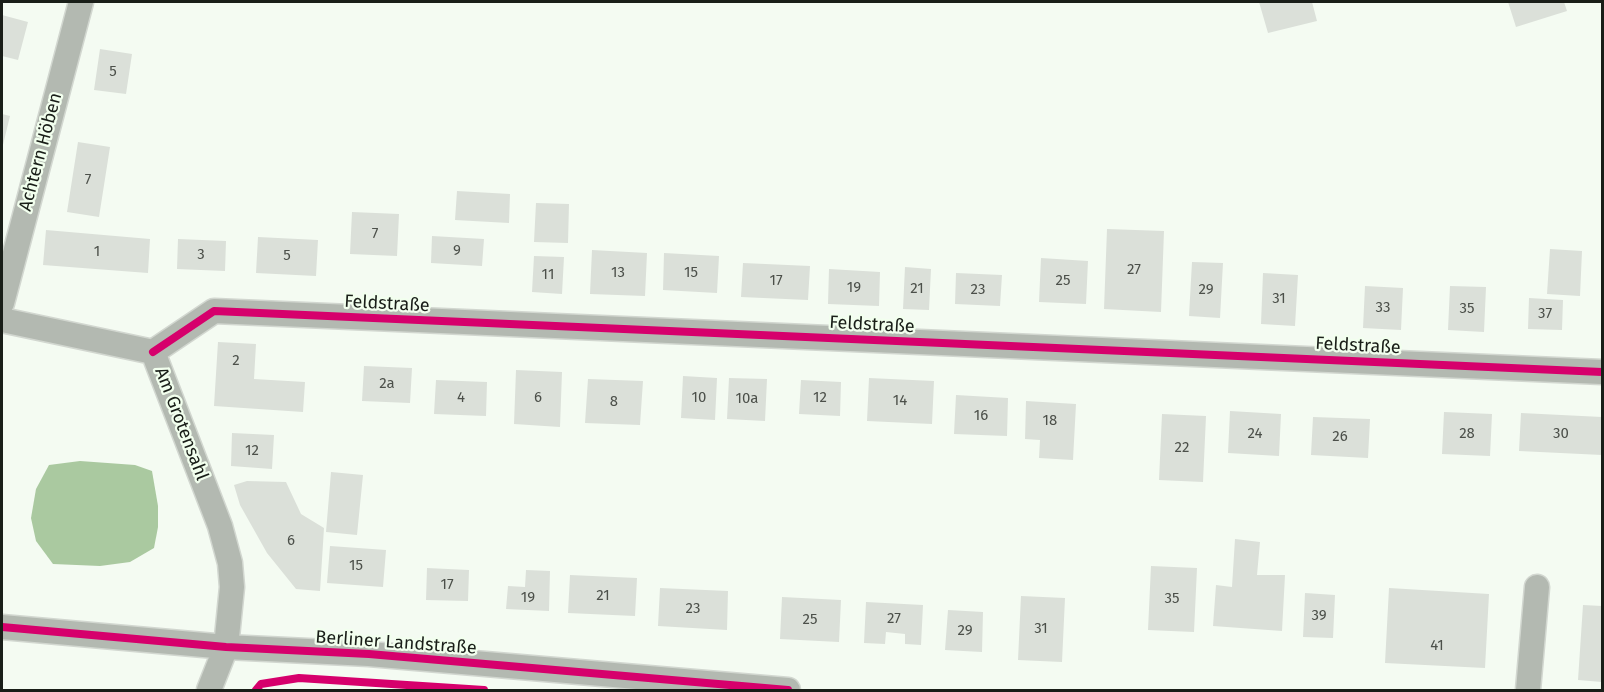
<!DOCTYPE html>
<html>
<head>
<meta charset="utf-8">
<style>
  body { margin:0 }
  #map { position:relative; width:1604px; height:692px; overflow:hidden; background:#f4fbf2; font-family:"Fira Sans",sans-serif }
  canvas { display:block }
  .frame { position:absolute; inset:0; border:3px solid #191e18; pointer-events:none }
</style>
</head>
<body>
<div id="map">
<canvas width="1604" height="692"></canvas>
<div class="frame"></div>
</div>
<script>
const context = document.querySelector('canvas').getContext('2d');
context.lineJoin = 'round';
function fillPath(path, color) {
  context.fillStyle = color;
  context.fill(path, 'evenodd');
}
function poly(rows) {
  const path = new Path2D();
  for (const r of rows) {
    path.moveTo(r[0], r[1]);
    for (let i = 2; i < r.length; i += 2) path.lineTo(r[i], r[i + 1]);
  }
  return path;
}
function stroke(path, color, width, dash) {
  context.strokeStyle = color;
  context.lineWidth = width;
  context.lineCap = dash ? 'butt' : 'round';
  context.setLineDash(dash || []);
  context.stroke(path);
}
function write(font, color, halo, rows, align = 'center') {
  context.font = font + ' "Fira Sans",sans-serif';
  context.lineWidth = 4.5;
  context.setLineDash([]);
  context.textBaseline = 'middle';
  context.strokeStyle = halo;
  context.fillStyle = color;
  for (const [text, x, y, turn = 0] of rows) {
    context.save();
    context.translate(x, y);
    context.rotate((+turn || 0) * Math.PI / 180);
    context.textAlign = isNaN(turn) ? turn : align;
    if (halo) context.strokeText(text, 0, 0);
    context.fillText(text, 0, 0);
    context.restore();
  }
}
const water = poly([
  [80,461,135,465,152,471,158,506,158,527,154,548,130,562,100,566,53,564,36,541,31,518,36,489,49,465]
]);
const building = poly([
  [1259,2,1312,2,1317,21,1268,33],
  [1508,2,1564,2,1567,11,1516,27],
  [2,15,28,22,18,60,2,56],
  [100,49,132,54,126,94,94,90],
  [2,114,10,116,2,149],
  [78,142,110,147,99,217,67,212],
  [457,191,510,194,509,223,455,220],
  [536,203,569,204,568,243,534,242],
  [352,212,399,214,397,256,350,254],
  [1107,229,1164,231,1161,312,1104,309],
  [46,230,150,239,148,273,43,265],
  [432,236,484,239,482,266,431,263],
  [258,237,318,240,316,276,256,273],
  [178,239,226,241,225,271,177,269],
  [1550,249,1582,251,1580,296,1547,294],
  [592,250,647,253,645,296,590,294],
  [664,253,719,256,717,293,663,290],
  [534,256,564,257,562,294,532,292],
  [1041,258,1088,261,1086,304,1039,302],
  [1192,262,1223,263,1220,318,1189,316],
  [743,263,810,266,808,300,741,297],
  [905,267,931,269,929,310,903,309],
  [829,269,880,272,879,306,828,304],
  [956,273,1002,275,1000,306,955,304],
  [1263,273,1298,275,1295,326,1261,324],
  [1365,286,1403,288,1401,330,1363,328],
  [1450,286,1486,287,1484,332,1448,330],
  [1529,298,1563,300,1562,330,1528,329],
  [218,342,256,344,254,379,305,382,303,412,214,406],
  [364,366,412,368,410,403,362,401],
  [516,370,562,372,560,427,514,424],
  [683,376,717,378,715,420,681,418],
  [729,378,767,379,765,421,727,419],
  [869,378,934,381,932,424,867,421],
  [588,379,643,381,640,425,585,423],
  [436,380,487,382,486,416,434,414],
  [801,380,841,382,840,416,799,414],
  [956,395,1008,398,1007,436,954,434],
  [1026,401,1076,404,1073,460,1039,458,1040,440,1025,439],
  [1230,411,1281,414,1279,456,1228,453],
  [1444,412,1492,414,1490,456,1442,454],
  [1521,413,1602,417,1602,455,1519,451],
  [1162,414,1206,416,1203,482,1159,480],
  [1313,417,1370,419,1368,458,1311,455],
  [232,433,274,435,272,469,231,466],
  [331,472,363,475,357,535,326,532],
  [247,481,286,482,301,514,324,528,320,591,296,589,267,553,240,505,234,485],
  [1235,539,1260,542,1257,575,1285,575,1282,631,1213,626,1216,585,1232,587],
  [330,546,386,550,383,587,327,583],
  [1151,566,1197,568,1194,632,1148,630],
  [427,568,469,570,468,601,426,600],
  [526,570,550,571,549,611,506,609,508,586,525,587],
  [570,575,637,578,635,616,568,613],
  [660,588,728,591,727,630,658,626],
  [1389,588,1489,594,1485,668,1385,663],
  [1305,593,1335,595,1333,638,1303,637],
  [1021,596,1065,598,1062,662,1018,660],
  [782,597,841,600,839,642,780,639],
  [866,602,923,605,921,645,905,644,905,634,886,632,885,644,864,643],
  [1583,605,1602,606,1602,682,1578,680],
  [948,610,983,612,982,652,945,650]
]);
const minor = poly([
  [2,303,81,2],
  [2,320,153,352,220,526,230,563,232,587,226,647,209,690],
  [153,352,214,311,1602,372],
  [2,627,226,647,369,654,788,690],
  [1528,690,1537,587]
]);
const cycleway = poly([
  [153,352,214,311,1602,372],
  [2,627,226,647,369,654,788,690],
  [256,690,261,684,299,678,484,690]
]);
const numberNames = [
  ["5",113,72],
  ["7",88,180],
  ["7",375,234],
  ["9",457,251],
  ["1",97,252],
  ["3",201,255],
  ["5",287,256],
  ["27",1134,270],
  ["13",618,273],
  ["15",691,273],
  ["11",548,275],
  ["17",776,281],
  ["25",1063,281],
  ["19",854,288],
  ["21",917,289],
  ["23",978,290],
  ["29",1206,290],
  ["31",1279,299],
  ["33",1383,308],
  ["35",1467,309],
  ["37",1545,314],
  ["2",236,361],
  ["2a",387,384],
  ["4",461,398],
  ["6",538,398],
  ["10",699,398],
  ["12",820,398],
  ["10a",747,399],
  ["14",900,401],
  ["8",614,402],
  ["16",981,416],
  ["18",1050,421],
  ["24",1255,434],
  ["28",1467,434],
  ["30",1561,434],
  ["26",1340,437],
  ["22",1182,448],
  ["12",252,451],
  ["6",291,541],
  ["15",356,566],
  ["17",447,585],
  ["21",603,596],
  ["19",528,598],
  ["35",1172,599],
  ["23",693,609],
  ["39",1319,616],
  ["27",894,619],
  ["25",810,620],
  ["31",1041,629],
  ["29",965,631],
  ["41",1437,646]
];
const streetNames = [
  ["Achtern Höben",41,152,-75],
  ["Feldstraße",387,304,3],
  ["Feldstraße",872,325,3],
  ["Feldstraße",1358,346,3],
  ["Am Grotensahl",181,424,69],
  ["Berliner Landstraße",396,643,4]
];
fillPath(water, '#aac9a0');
fillPath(building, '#dbe0d9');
stroke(minor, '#d2d7d0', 27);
stroke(minor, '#b3b9b1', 24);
stroke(cycleway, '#d6006c', 8);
write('15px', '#4c504a', null, numberNames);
write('18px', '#191e18', '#f2ffee', streetNames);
</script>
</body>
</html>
